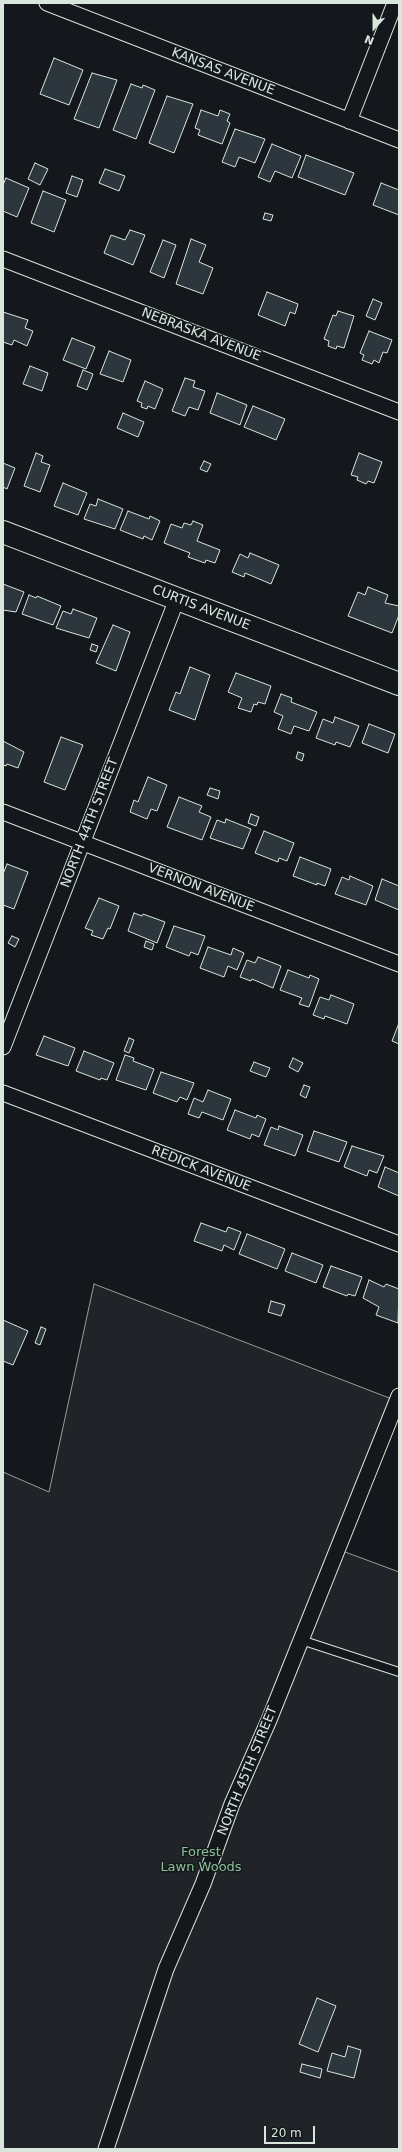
<!DOCTYPE html>
<html>
<head>
<meta charset="utf-8">
<style>
  body { margin:0 }
  #map { position:relative; width:402px; height:2152px; overflow:hidden; background:#14181c; font-family:"DejaVu Sans",sans-serif }
  canvas { display:block }
  .frame { position:absolute; inset:0; border:4px solid #d8e6dc; pointer-events:none }
  .north { position:absolute; left:354px; top:8px; width:40px; height:40px; -webkit-text-stroke:3px #14181c; paint-order:stroke; rotate:201deg; font-size:11px; font-weight:700; line-height:16px; text-align:center; color:#d8e6dc }
  .north::after { content:''; display:block; margin:auto; width:14px; height:18px; background:#d8e6dc; clip-path:polygon(50% 0,100% 100%,50% 72%,0 100%) }
  .scale { position:absolute; left:264px; top:2126px; width:51px; height:18px; box-sizing:border-box; border:2px solid #d8e6dc; border-top:0; padding-left:5px; font-size:12px; line-height:14px; white-space:nowrap; color:#d8e6dc; -webkit-text-stroke:3px #14181c; paint-order:stroke }
</style>
</head>
<body>
<div id="map">
<canvas width="402" height="2152"></canvas>
<div class="frame"></div>
<div class="north">N</div>
<div class="scale">20 m</div>
</div>
<script>
const context = document.querySelector('canvas').getContext('2d');
context.lineJoin = 'round';
function fillPath(path, color) {
  context.fillStyle = color;
  context.fill(path, 'evenodd');
}
function poly(rows) {
  const path = new Path2D();
  for (const r of rows) {
    path.moveTo(r[0], r[1]);
    for (let i = 2; i < r.length; i += 2) path.lineTo(r[i], r[i + 1]);
  }
  return path;
}
function stroke(path, color, width, dash) {
  context.strokeStyle = color;
  context.lineWidth = width;
  context.lineCap = dash ? 'butt' : 'round';
  context.setLineDash(dash || []);
  context.stroke(path);
}
function write(font, color, halo, rows, align = 'center') {
  context.font = font + ' "DejaVu Sans",sans-serif';
  context.lineWidth = 3;
  context.setLineDash([]);
  context.textBaseline = 'middle';
  context.strokeStyle = halo;
  context.fillStyle = color;
  for (const [text, x, y, turn = 0] of rows) {
    context.save();
    context.translate(x, y);
    context.rotate((+turn || 0) * Math.PI / 180);
    context.textAlign = isNaN(turn) ? turn : align;
    if (halo) context.strokeText(text, 0, 0);
    context.fillText(text, 0, 0);
    context.restore();
  }
}
const green = poly([
  [94,1284,397,1401,337,1549,399,1572,399,2149,3,2149,3,1472,49,1492,94,1284]
]);
const building = poly([
  [54,58,83,70,69,105,40,94,54,58],
  [92,73,117,80,99,128,74,119,92,73],
  [131,84,142,88,143,85,155,90,136,139,113,130,131,84],
  [167,96,193,104,174,153,149,143,167,96],
  [201,110,218,116,220,110,230,114,227,121,230,123,222,144,198,135,200,130,195,128,201,110],
  [235,129,265,139,255,163,239,157,235,167,222,162,235,129],
  [272,144,301,156,292,178,275,171,270,182,258,177,272,144],
  [306,155,354,173,345,195,298,177,306,155],
  [35,163,48,169,40,185,28,179,35,163],
  [105,169,125,176,119,191,99,183,105,169],
  [72,176,83,180,77,197,66,193,72,176],
  [6,178,29,188,17,217,3,211,3,185,6,178],
  [381,183,399,190,399,215,373,205,381,183],
  [43,191,66,200,54,232,31,223,43,191],
  [265,213,273,215,271,221,263,219,265,213],
  [130,230,145,235,133,265,104,253,111,235,125,240,130,230],
  [191,239,206,245,199,262,213,268,203,294,176,284,191,239],
  [163,240,176,245,164,278,150,272,163,240],
  [267,292,298,304,295,314,290,312,285,326,258,315,267,292],
  [373,299,382,303,375,320,366,316,373,299],
  [338,311,354,316,344,348,337,346,336,349,328,346,329,341,324,339,333,315,336,316,338,311],
  [3,312,28,320,25,328,33,331,27,346,14,340,12,345,3,342,3,312],
  [369,331,392,340,387,353,383,352,379,363,374,360,372,364,362,360,364,355,360,353,369,331],
  [72,338,95,347,86,369,63,360,72,338],
  [109,351,131,360,123,382,100,374,109,351],
  [30,366,48,373,42,391,23,384,30,366],
  [83,370,93,374,87,390,77,386,83,370],
  [185,378,195,381,193,387,205,391,198,410,189,407,185,416,172,411,185,378],
  [145,381,163,389,155,409,148,406,147,409,141,407,142,403,137,401,145,381],
  [217,393,247,405,240,425,210,413,217,393],
  [253,406,285,419,276,440,244,427,253,406],
  [123,413,144,422,138,437,117,428,123,413],
  [36,453,43,456,41,462,50,465,40,492,24,486,36,453],
  [359,453,382,462,374,483,368,481,366,484,357,480,358,477,351,475,359,453],
  [204,461,211,464,207,472,200,469,204,461],
  [3,463,15,468,7,489,3,487,3,463],
  [63,483,87,493,78,515,54,506,63,483],
  [98,499,123,509,115,529,84,519,90,504,96,506,98,499],
  [128,511,149,519,150,516,160,521,152,540,144,536,143,539,120,530,128,511],
  [193,521,203,525,197,541,220,550,215,563,206,560,205,563,188,557,190,553,164,543,171,524,182,528,184,523,191,525,193,521],
  [250,553,279,565,271,584,245,573,244,577,232,572,240,554,248,558,250,553],
  [3,584,24,592,16,612,3,610,3,584],
  [368,587,388,595,385,603,399,606,399,615,392,633,348,616,358,592,365,595,368,587],
  [29,595,36,598,37,596,61,606,53,625,22,614,29,595],
  [73,609,97,618,89,638,56,628,63,611,71,614,73,609],
  [113,625,130,632,116,671,96,663,113,625],
  [92,644,98,646,96,652,90,650,92,644],
  [190,667,210,675,195,720,169,710,176,692,180,694,190,667],
  [236,673,271,686,265,704,258,702,257,705,254,704,251,712,238,708,242,698,228,692,236,673],
  [281,694,292,698,291,702,317,712,309,731,294,726,291,734,278,729,283,716,274,712,281,694],
  [335,717,359,726,350,747,336,742,335,745,316,738,323,719,333,723,335,717],
  [369,724,395,734,388,753,362,743,369,724],
  [61,737,83,745,65,790,44,782,61,737],
  [3,741,24,752,18,768,7,764,6,766,3,765,3,741],
  [298,752,304,754,302,761,296,758,298,752],
  [148,777,167,785,157,811,151,809,147,819,130,812,134,800,138,802,148,777],
  [210,788,220,791,218,799,207,795,210,788],
  [179,797,202,806,199,812,211,817,202,840,167,827,179,797],
  [251,814,259,817,256,826,248,823,251,814],
  [226,819,251,829,243,849,210,838,217,820,225,823,226,819],
  [264,831,294,843,287,861,279,858,278,862,255,853,264,831],
  [300,857,331,869,325,886,317,883,317,885,293,876,300,857],
  [7,864,28,872,14,909,3,905,3,874,7,864],
  [350,876,373,886,366,905,335,894,342,877,349,880,350,876],
  [382,879,399,886,399,910,375,900,382,879],
  [99,898,119,906,110,929,108,928,103,939,91,935,93,931,85,928,99,898],
  [134,913,142,916,143,914,165,922,157,943,128,931,134,913],
  [174,926,205,936,198,955,191,952,189,956,166,947,174,926],
  [12,936,19,939,15,947,8,943,12,936],
  [146,941,154,944,152,950,144,947,146,941],
  [208,947,231,955,233,948,244,953,237,970,228,966,224,977,200,968,208,947],
  [258,957,281,966,273,988,252,979,251,981,240,977,247,960,255,963,258,957],
  [288,970,309,978,310,975,319,979,309,1007,299,1004,302,998,280,990,288,970],
  [331,995,354,1004,347,1024,325,1016,324,1019,313,1015,320,997,329,1000,331,995],
  [399,1023,399,1044,392,1041,399,1023],
  [44,1036,75,1048,68,1066,36,1055,44,1036],
  [129,1038,134,1040,129,1053,124,1051,129,1038],
  [84,1051,114,1063,107,1080,101,1078,100,1080,76,1071,84,1051],
  [125,1055,134,1058,133,1061,154,1069,146,1090,116,1080,125,1055],
  [293,1058,303,1063,298,1072,289,1067,293,1058],
  [254,1062,270,1068,266,1077,250,1071,254,1062],
  [161,1072,194,1083,187,1100,180,1097,177,1102,153,1093,161,1072],
  [304,1085,310,1087,306,1098,300,1095,304,1085],
  [208,1090,231,1099,223,1120,202,1112,199,1118,188,1114,194,1098,203,1102,208,1090],
  [235,1110,256,1118,257,1115,266,1119,259,1137,252,1134,250,1139,227,1130,235,1110],
  [279,1126,303,1135,295,1156,264,1145,271,1127,278,1130,279,1126],
  [314,1131,347,1142,339,1162,307,1151,314,1131],
  [352,1146,384,1156,377,1173,369,1170,367,1176,344,1167,352,1146],
  [385,1167,399,1173,399,1196,378,1187,385,1167],
  [201,1223,226,1232,228,1227,241,1232,234,1250,224,1245,222,1251,194,1241,201,1223],
  [247,1234,285,1249,277,1269,239,1254,247,1234],
  [292,1253,323,1265,316,1283,285,1271,292,1253],
  [331,1266,362,1277,355,1296,348,1294,347,1296,323,1287,331,1266],
  [369,1280,384,1287,386,1284,399,1289,398,1323,376,1315,379,1307,363,1298,369,1280],
  [271,1301,285,1305,281,1316,268,1312,271,1301],
  [3,1320,28,1331,13,1365,3,1361,3,1320],
  [41,1327,46,1329,40,1345,35,1343,41,1327],
  [317,1998,336,2006,318,2052,299,2044,317,1998],
  [348,2046,361,2050,354,2078,327,2071,332,2053,345,2057,348,2046],
  [302,2064,322,2069,320,2078,300,2072,302,2064]
]);
const lane = poly([
  [301,1640,399,1672]
]);
const street = poly([
  [47,3,399,140],
  [349,121,395,3],
  [3,259,399,412],
  [3,812,399,964],
  [3,1047,177,599],
  [3,1093,399,1244],
  [106,2149,166,1969,203,1884,232,1804,269,1720,399,1396]
]);
const secondary = poly([
  [3,532,399,684]
]);
const streetNames = [
  ["KANSAS AVENUE",223,72,21],
  ["NEBRASKA AVENUE",201,335,21],
  ["CURTIS AVENUE",201,608,21],
  ["NORTH 44TH STREET",90,823,-69],
  ["VERNON AVENUE",201,888,21],
  ["REDICK AVENUE",201,1169,21],
  ["NORTH 45TH STREET",248,1771,-68]
];
const parkNames = [
  ["Forest",201,1853],
  ["Lawn Woods",201,1868]
];
fillPath(green, '#202428');
stroke(green, '#939e99', 1);
fillPath(building, '#2c363c');
stroke(building, '#d8e6dc', 1);
stroke(lane, '#d8e6dc', 10);
stroke(street, '#d8e6dc', 17);
stroke(secondary, '#d8e6dc', 24);
stroke(lane, '#14181c', 8);
stroke(street, '#14181c', 15);
stroke(secondary, '#14181c', 22);
write('13px', '#d8e6dc', '#14181c', streetNames);
write('13px', '#8ac095', '#14181c', parkNames);
</script>
</body>
</html>
